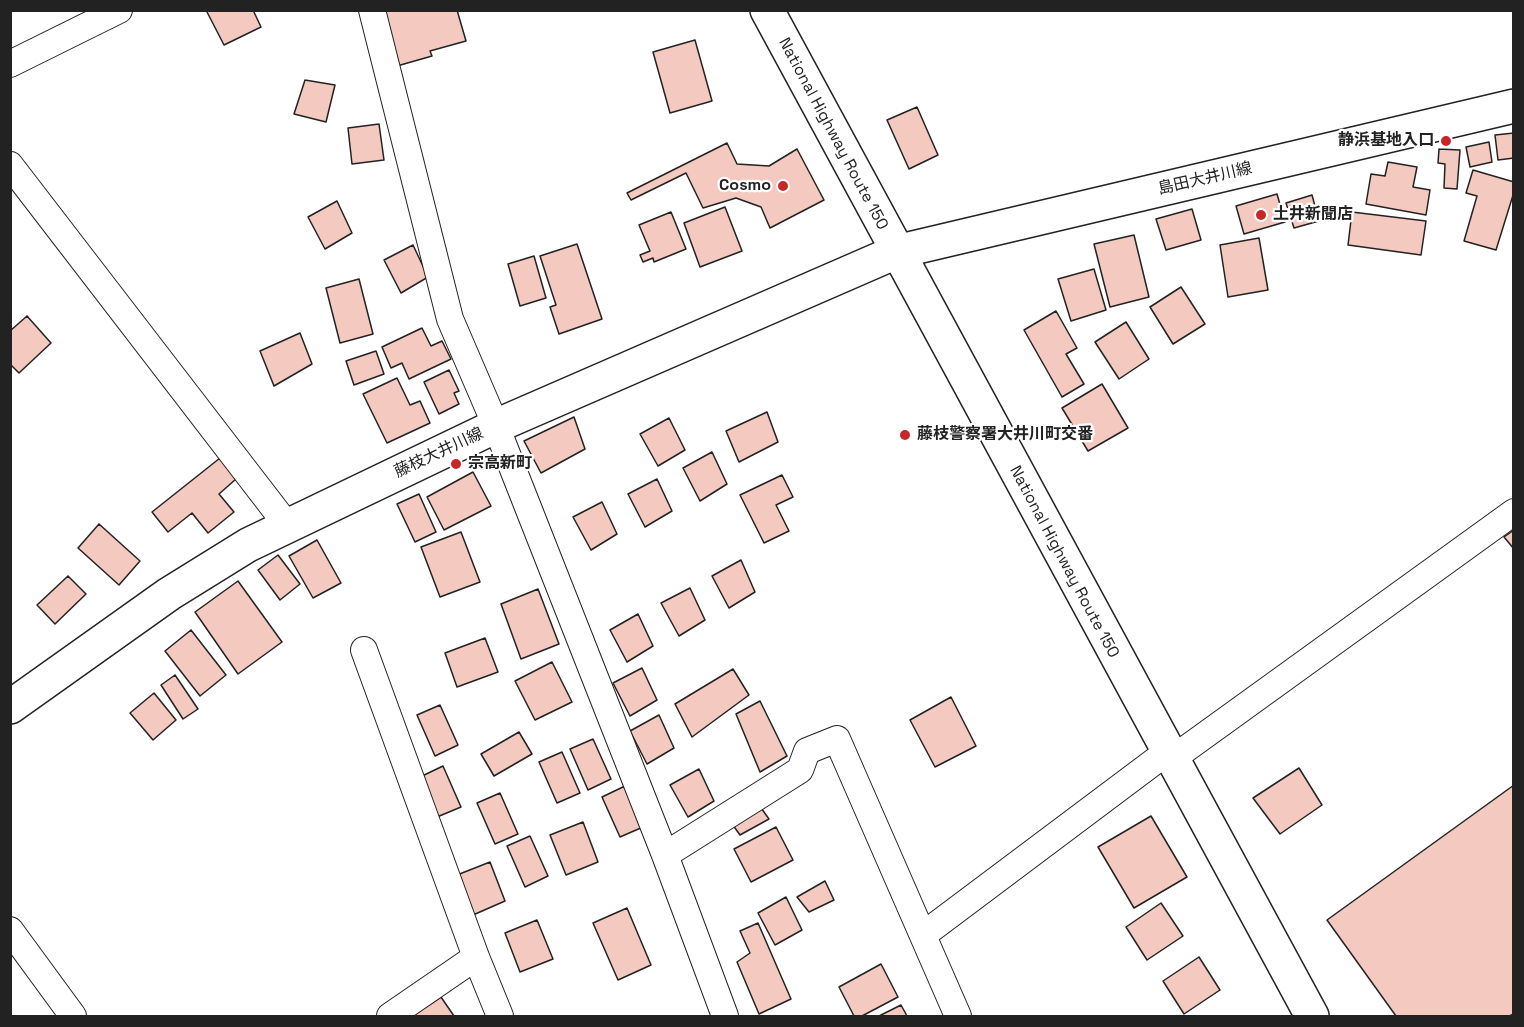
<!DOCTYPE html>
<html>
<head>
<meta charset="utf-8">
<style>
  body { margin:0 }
  #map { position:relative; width:1524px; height:1027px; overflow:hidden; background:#fff; font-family:"Space Grotesk",sans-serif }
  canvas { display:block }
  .frame { position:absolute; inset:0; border:12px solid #222; pointer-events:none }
</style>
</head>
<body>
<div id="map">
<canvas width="1524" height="1027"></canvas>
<div class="frame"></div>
</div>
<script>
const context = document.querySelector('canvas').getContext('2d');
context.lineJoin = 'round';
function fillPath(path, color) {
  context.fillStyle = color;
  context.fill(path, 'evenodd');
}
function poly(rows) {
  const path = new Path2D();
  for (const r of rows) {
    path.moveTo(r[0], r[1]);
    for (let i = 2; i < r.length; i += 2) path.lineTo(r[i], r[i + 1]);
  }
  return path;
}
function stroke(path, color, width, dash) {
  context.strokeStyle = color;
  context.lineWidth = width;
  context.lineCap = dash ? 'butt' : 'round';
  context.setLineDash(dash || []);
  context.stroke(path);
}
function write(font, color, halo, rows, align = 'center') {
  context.font = font + ' "Space Grotesk","Noto Sans JP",sans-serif';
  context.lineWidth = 4.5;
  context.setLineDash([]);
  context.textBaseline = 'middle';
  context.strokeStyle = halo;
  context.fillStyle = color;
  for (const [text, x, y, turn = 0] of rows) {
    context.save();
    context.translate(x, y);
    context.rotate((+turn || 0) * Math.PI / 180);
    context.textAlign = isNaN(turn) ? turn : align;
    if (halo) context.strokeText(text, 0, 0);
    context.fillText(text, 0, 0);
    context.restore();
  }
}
const building = poly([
  [206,10,253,10,261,27,224,45,206,10],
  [382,10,457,10,466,41,430,51,432,56,397,66,382,10],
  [695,40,712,101,670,113,653,52,695,40],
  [305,80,335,85,326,122,294,114,305,80],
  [917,107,938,155,909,169,887,120,917,107],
  [379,124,384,160,352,164,348,128,379,124],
  [1514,133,1514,158,1498,160,1495,135,1514,133],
  [1489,142,1492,162,1470,167,1466,147,1489,142],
  [727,143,737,164,769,166,797,149,824,200,770,228,761,207,736,198,703,208,686,173,631,200,627,193,727,143],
  [1439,149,1460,150,1457,189,1444,188,1445,164,1438,163,1439,149],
  [1388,162,1417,167,1413,187,1430,190,1426,215,1366,204,1371,174,1385,176,1388,162],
  [1473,170,1514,182,1514,192,1496,250,1464,241,1477,196,1466,193,1473,170],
  [1277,194,1285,222,1244,234,1236,206,1277,194],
  [1312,195,1319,221,1294,228,1286,203,1312,195],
  [337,201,352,233,325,249,308,217,337,201],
  [725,207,742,251,700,267,684,223,725,207],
  [1192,209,1201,240,1166,250,1156,219,1192,209],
  [671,212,686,249,654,262,653,258,643,262,640,255,650,251,639,225,671,212],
  [1352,212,1426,221,1421,255,1348,245,1352,212],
  [1134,235,1149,297,1110,307,1094,244,1134,235],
  [1259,238,1268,290,1228,297,1220,245,1259,238],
  [577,244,602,319,559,334,550,307,556,305,540,256,577,244],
  [413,245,428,277,401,293,384,260,413,245],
  [534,256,546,298,520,306,508,264,534,256],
  [1094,269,1106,310,1071,321,1058,279,1094,269],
  [359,279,373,334,340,343,326,288,359,279],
  [1181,287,1205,324,1173,344,1150,307,1181,287],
  [1056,311,1077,348,1066,354,1084,384,1062,397,1024,330,1056,311],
  [27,316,51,343,19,373,10,364,10,331,27,316],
  [1126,322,1149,359,1119,379,1095,342,1126,322],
  [422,328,431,346,442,341,451,359,409,379,402,363,391,368,382,347,422,328],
  [300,333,312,364,274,386,260,351,300,333],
  [376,351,384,374,354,385,346,361,376,351],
  [449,370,459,391,454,393,459,404,439,414,424,382,449,370],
  [397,378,410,405,420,401,430,423,387,443,363,394,397,378],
  [1102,384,1128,428,1088,451,1062,408,1102,384],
  [767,412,778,442,739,462,726,431,767,412],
  [574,417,585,449,541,473,524,441,574,417],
  [669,418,685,450,658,466,640,434,669,418],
  [712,452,727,484,700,501,683,468,712,452],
  [220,458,236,479,219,494,234,512,208,533,192,513,168,532,152,512,220,458],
  [473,472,491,506,444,530,427,497,473,472],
  [782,475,793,497,776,505,789,531,764,543,740,495,782,475],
  [657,479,672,511,645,527,628,494,657,479],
  [419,494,436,532,415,542,397,504,419,494],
  [602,502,617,534,591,550,573,517,602,502],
  [99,524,140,561,119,585,78,548,99,524],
  [1514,530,1514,549,1504,537,1514,530],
  [461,532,480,582,440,597,421,547,461,532],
  [317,540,341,583,313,598,289,556,317,540],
  [278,555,300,584,280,600,258,570,278,555],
  [741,560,755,592,729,608,712,576,741,560],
  [68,576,86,594,55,624,37,605,68,576],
  [238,581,282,642,238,674,195,612,238,581],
  [690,588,705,620,679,636,661,603,690,588],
  [538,589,559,644,521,659,501,604,538,589],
  [638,614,653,646,627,662,610,630,638,614],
  [191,630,226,675,200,696,165,651,191,630],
  [485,638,498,672,457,687,445,653,485,638],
  [552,662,572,702,535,720,515,681,552,662],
  [642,668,657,700,630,716,613,683,642,668],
  [733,669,749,695,692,737,675,704,733,669],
  [175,675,198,709,183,719,161,685,175,675],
  [154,693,176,720,153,740,130,713,154,693],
  [951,697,976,746,935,767,910,720,951,697],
  [760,701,787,756,760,772,736,714,760,701],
  [440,705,458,745,435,756,417,715,440,705],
  [659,715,674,748,647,764,630,731,659,715],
  [519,732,532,754,494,776,481,754,519,732],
  [593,739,611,779,588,790,570,749,593,739],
  [562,752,580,793,557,803,539,762,562,752],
  [443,766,461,807,437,817,420,777,443,766],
  [1299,768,1322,805,1280,834,1253,798,1299,768],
  [699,769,714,801,688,817,670,785,699,769],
  [1514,785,1514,1014,1509,1016,1396,1016,1327,920,1514,785],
  [625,786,643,827,620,837,602,797,625,786],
  [500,793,518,834,495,844,477,803,500,793],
  [759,805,769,819,740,835,730,821,759,805],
  [1151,816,1187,877,1134,908,1098,847,1151,816],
  [583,822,598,862,566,875,550,835,583,822],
  [776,827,793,860,751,882,734,849,776,827],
  [530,836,548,876,525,887,507,846,530,836],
  [490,862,505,901,473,915,457,875,490,862],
  [825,881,834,900,809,912,797,897,825,881],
  [786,897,802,930,775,945,758,913,786,897],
  [1161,903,1183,936,1147,960,1126,927,1161,903],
  [627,908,651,965,618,980,593,923,627,908],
  [537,920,553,959,520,972,505,933,537,920],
  [758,923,791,999,759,1014,737,962,750,953,740,931,758,923],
  [1199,957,1220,990,1184,1014,1163,981,1199,957],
  [881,964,898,997,862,1016,854,1016,839,987,881,964],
  [441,997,454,1016,412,1016,441,997],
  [901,1005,907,1016,879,1016,901,1005]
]);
const minor = poly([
  [372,10,450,319,496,426,665,855,725,1016],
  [10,64,119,10],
  [10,165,287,525],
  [364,650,476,957,500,1016],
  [1172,759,1514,512],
  [665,855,800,770,807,751,837,739,958,1016],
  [10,930,73,1016],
  [923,935,1167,752],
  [390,1016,476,957]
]);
const secondary = poly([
  [896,252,1514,106]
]);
const primary = poly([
  [10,707,169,594,248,545,496,426,896,252]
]);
const trunk = poly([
  [767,10,1312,1016]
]);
const markers = [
  [1446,141,6,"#c62828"],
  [783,186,6,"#c62828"],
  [1261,215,6,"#c62828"],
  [905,435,6,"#c62828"],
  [456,464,6,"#c62828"]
];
const streetNames = [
  ["National Highway Route 150",833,134,62],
  ["島田大井川線",1205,179,-13],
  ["藤枝大井川線",439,453,-25],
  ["National Highway Route 150",1064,562,62]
];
const poiNames = [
  ["静浜基地入口",1434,141,"right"],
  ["Cosmo",771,186,"right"],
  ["土井新聞店",1273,215],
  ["藤枝警察署大井川町交番",917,435],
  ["宗高新町",468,464]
];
fillPath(building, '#f3c9c0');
stroke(building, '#222', 1.5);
stroke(minor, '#222', 28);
stroke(secondary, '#222', 36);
stroke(primary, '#222', 36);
stroke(trunk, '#222', 36);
stroke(minor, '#fff', 26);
stroke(secondary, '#fff', 33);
stroke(primary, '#fff', 33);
stroke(trunk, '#fff', 33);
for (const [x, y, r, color] of markers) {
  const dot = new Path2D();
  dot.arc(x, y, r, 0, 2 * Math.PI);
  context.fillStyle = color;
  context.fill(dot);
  stroke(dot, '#fff', 2);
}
write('16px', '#222', '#fff', streetNames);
write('bold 16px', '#222', '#fff', poiNames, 'left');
</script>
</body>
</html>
